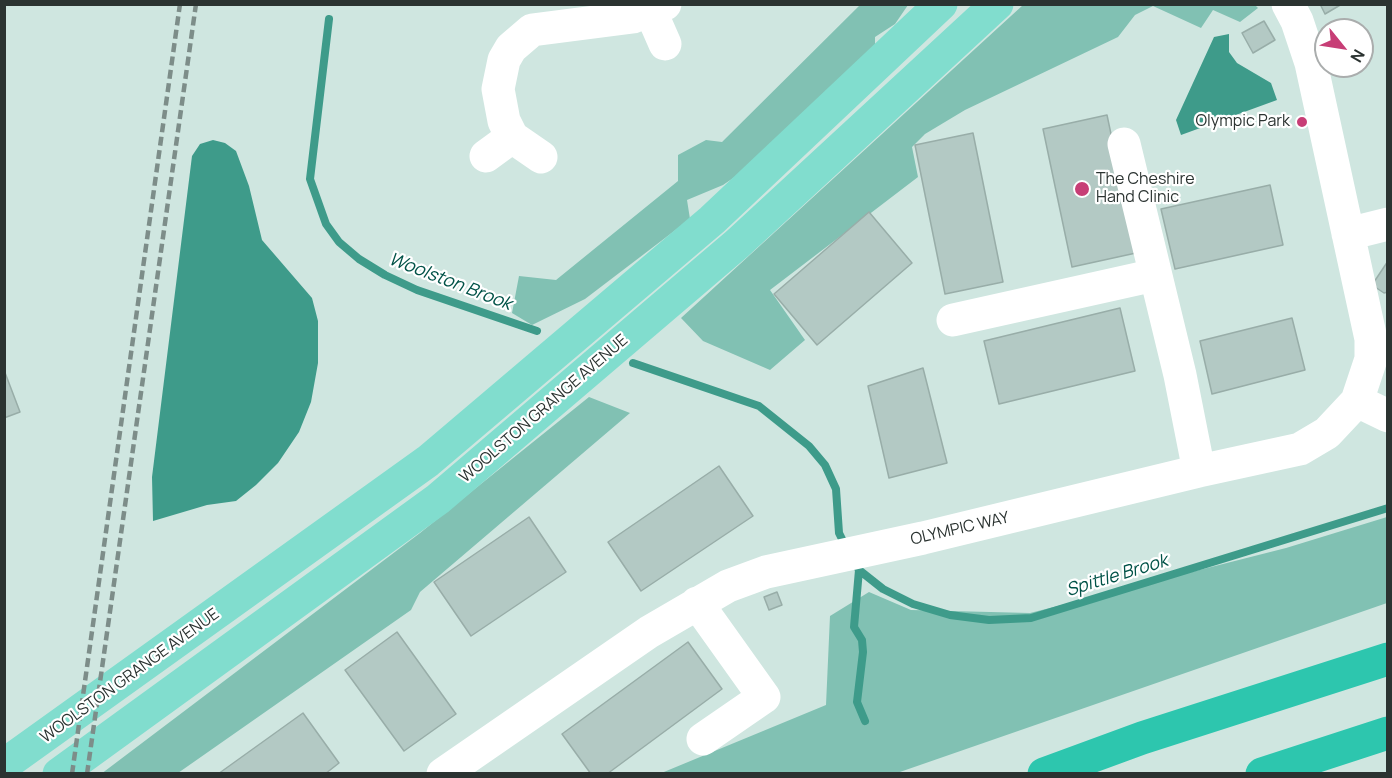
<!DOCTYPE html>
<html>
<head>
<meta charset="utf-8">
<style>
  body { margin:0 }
  #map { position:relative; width:1392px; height:778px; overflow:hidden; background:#cfe6e0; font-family:Manrope,sans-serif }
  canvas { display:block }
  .frame { position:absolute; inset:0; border:6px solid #2b3331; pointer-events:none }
  .north { position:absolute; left:1314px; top:18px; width:60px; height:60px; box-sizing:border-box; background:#fff; border:2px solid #aaadad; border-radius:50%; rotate:120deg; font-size:16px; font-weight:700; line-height:24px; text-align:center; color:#2b3331 }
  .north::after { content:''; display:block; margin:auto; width:21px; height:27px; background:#c73e76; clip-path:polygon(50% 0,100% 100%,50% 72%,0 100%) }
</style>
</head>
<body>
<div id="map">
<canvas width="1392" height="778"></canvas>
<div class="frame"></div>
<div class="north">N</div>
</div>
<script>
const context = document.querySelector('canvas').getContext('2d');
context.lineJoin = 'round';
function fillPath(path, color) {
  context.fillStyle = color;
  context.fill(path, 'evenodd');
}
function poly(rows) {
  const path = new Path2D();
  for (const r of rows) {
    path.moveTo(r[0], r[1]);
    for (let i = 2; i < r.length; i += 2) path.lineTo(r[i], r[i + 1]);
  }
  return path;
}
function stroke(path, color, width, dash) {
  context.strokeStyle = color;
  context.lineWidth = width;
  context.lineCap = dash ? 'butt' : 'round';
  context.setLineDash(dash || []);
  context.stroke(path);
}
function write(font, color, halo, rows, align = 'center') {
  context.font = font + ' Manrope,sans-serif';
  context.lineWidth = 4.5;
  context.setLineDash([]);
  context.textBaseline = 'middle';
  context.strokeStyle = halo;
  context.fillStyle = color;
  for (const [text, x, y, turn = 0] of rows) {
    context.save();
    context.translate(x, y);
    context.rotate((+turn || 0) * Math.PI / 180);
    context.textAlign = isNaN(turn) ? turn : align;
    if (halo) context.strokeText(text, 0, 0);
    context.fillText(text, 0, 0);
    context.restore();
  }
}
const green = poly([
  [1254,4,1258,8,1240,22,1213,10,1201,28,1153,6,1135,15,1118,37,965,110,925,134,912,147,918,177,770,290,805,340,770,370,703,341,681,318,1023,5],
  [860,5,908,5,895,24,875,37,875,50,751,166,723,185,687,200,690,219,585,299,532,325,512,313,519,276,556,280,678,181,678,155,706,140,722,142],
  [589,397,630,413,420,592,411,610,178,773,101,774,420,533],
  [1387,517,1387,603,897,773,659,774,826,705,830,616,869,592,911,610,1030,613,1286,548]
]);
const water = poly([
  [1229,34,1229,52,1237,63,1271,83,1277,100,1181,135,1176,120,1214,37],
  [213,140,225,143,236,151,249,186,262,240,312,298,318,321,318,363,311,402,299,432,278,463,256,485,236,501,207,505,153,521,152,477,192,156,200,144]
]);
const stream = poly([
  [329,19,310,179,326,224,339,242,359,259,385,275,417,290,537,331],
  [633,363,759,406,809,446,825,465,836,489,839,533,846,547],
  [853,560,859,570,883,589,913,604,950,615,989,620,1031,618,1388,508],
  [859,570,854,627,862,640,863,652,857,702,865,721]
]);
const building = poly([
  [1320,4,1342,4,1325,14,1320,4],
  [1264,21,1275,40,1253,53,1242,33,1264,21],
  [1107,115,1136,253,1072,267,1043,129,1107,115],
  [973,133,1003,282,945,294,915,145,973,133],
  [1270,185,1283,245,1175,269,1161,209,1270,185],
  [869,212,912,263,817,345,774,294,869,212],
  [1388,261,1388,292,1384,293,1372,285,1388,261],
  [1120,308,1135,371,999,404,984,341,1120,308],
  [1292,318,1305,370,1212,394,1200,341,1292,318],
  [923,368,947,463,889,478,868,386,923,368],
  [4,370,20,412,4,418,4,370],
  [719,466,753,516,641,591,608,542,719,466],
  [529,517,566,572,471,636,434,582,529,517],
  [777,592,782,605,769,610,764,597,777,592],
  [397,632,456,714,404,751,345,670,397,632],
  [688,642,722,689,607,774,591,774,562,734,688,642],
  [303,713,339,763,325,774,218,774,303,713]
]);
const minor = poly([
  [651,12,665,44],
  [486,156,512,137],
  [541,157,512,137,504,121,498,89,504,60,511,48,532,30,633,17,665,4],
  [1348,234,1388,224],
  [953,320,1155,275],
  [1357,401,1388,416],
  [1199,471,1300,449,1327,433,1357,401,1371,359,1371,339,1311,63,1297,21,1288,4],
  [697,603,764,697,703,739],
  [443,774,649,632,728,586,766,572,923,538,1199,471,1180,375,1124,144]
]);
const major = poly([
  [4,765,428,461,712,220,941,4],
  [59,774,438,499,737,244,997,4]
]);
const highway = poly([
  [1044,774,1142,738,1388,659],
  [1262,774,1388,733]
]);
const rail = poly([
  [72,774,180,4],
  [87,774,196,4]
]);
const markers = [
  [1302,122,6,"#c73e76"],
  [1082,189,8,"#c73e76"]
];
const poiNames = [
  ["Olympic Park",1290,122],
  ["The Cheshire",1096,180,"left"],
  ["Hand Clinic",1096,198,"left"]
];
const streetNames = [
  ["WOOLSTON GRANGE AVENUE",544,409,-41],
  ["OLYMPIC WAY",960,529,-13],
  ["WOOLSTON GRANGE AVENUE",130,676,-36]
];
const waterNames = [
  ["Woolston Brook",450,282,21],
  ["Spittle Brook",1117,576,-17]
];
fillPath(green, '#81c1b3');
fillPath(water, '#3e9b8a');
stroke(stream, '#3e9b8a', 8);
fillPath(building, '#b3c9c4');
stroke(building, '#98ada8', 1.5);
stroke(minor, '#fff', 33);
stroke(major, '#81ddce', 33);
stroke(highway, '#2dc6ae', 33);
stroke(rail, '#7d8d89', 4.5, [9, 4.5]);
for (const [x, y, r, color] of markers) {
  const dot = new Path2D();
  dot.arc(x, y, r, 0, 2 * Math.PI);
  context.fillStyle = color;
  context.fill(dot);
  stroke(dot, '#fff', 2);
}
write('16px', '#2b3331', '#fff', poiNames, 'right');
write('16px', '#2b3331', '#fff', streetNames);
write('italic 18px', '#005247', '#fff', waterNames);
</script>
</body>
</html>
